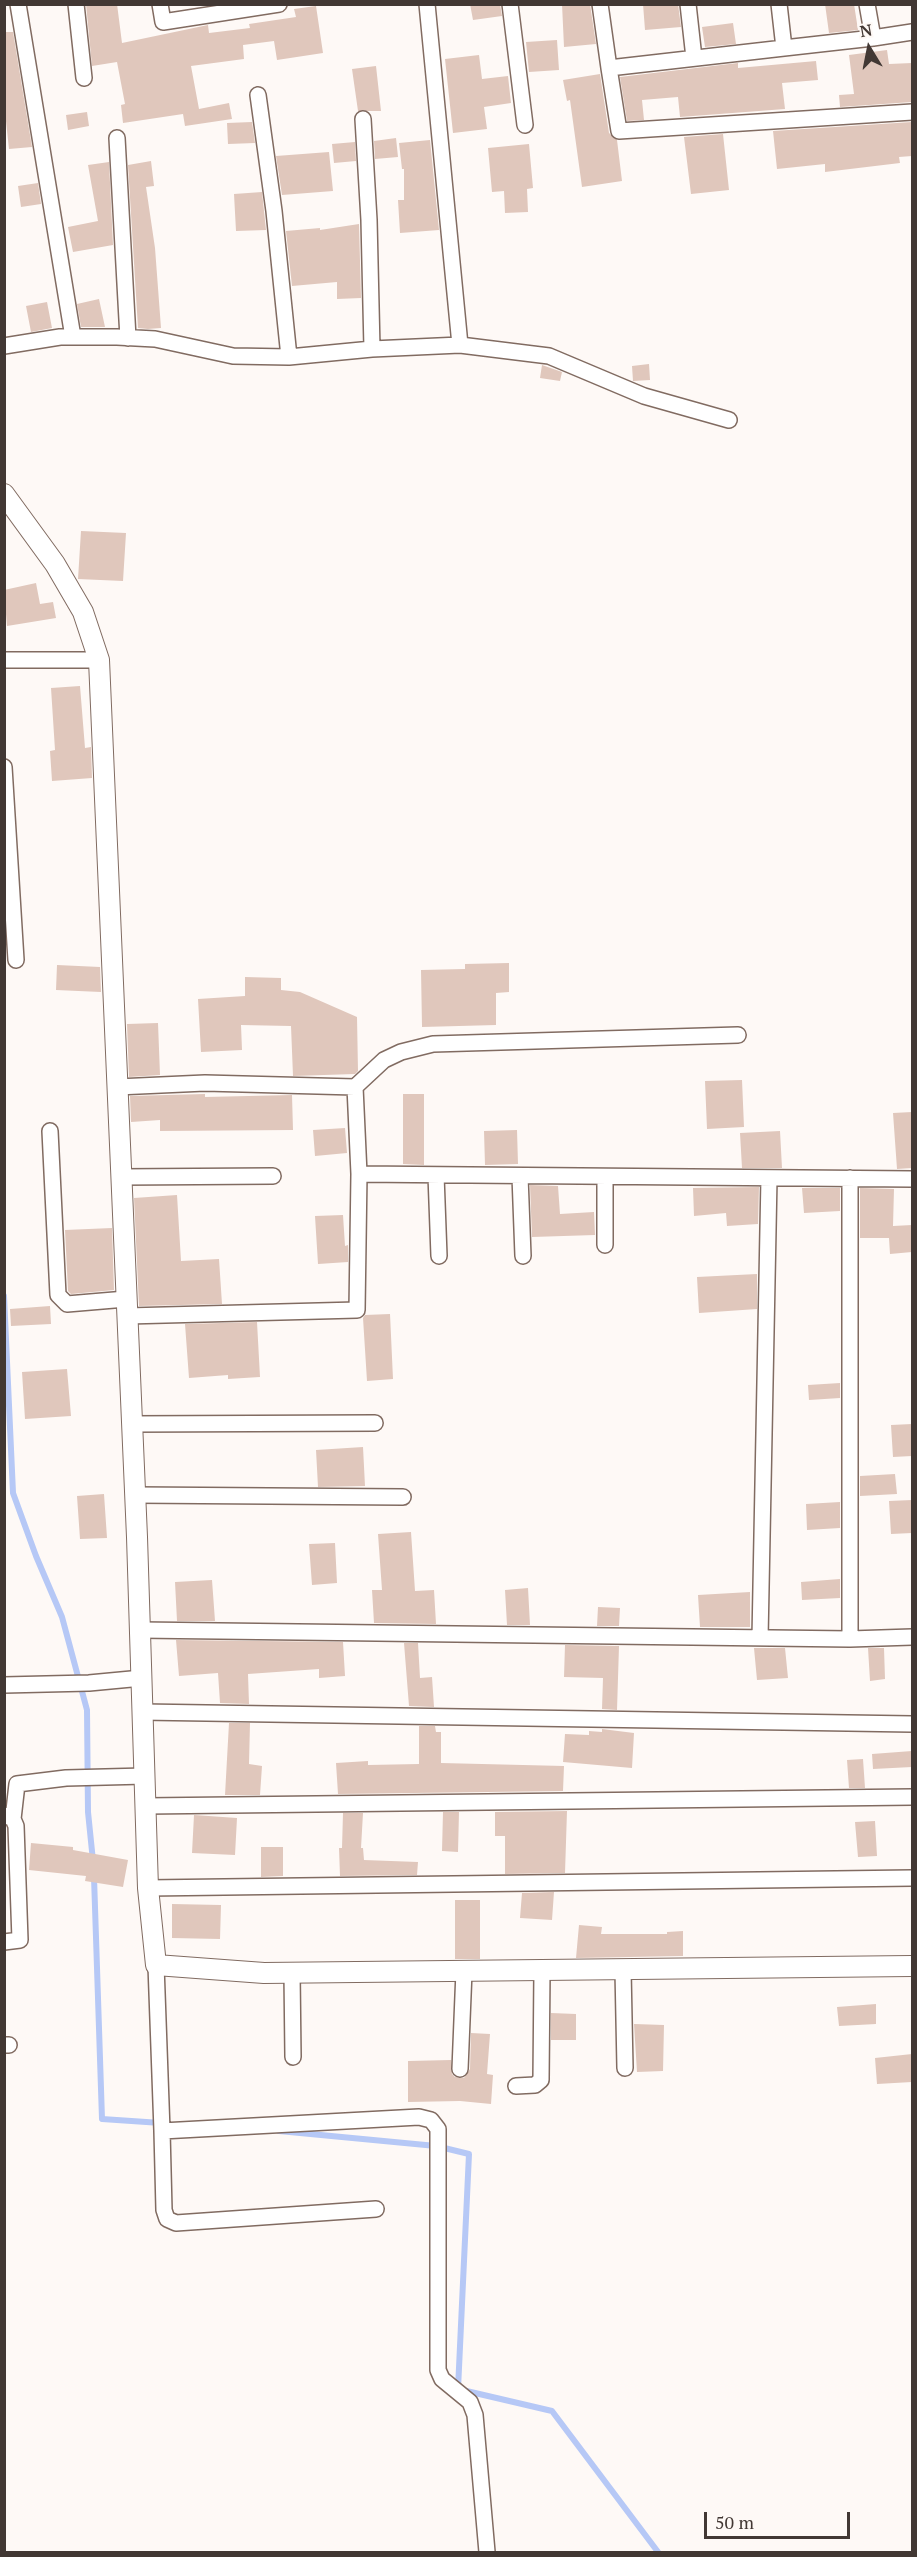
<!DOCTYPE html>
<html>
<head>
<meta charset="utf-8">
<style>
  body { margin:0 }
  #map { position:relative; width:917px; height:2557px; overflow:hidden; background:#fef9f6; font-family:"PT Serif",serif }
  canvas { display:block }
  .frame { position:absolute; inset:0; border:6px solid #423834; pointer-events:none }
  .north { position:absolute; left:839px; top:18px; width:60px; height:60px; -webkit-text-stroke:4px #fef9f6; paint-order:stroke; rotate:350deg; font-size:16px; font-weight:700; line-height:24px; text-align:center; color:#423834 }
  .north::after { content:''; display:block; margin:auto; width:21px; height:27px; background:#423834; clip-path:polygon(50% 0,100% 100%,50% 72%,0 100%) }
  .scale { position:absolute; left:704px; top:2512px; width:146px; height:27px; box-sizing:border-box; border:3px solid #423834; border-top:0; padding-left:8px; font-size:18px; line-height:21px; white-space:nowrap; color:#423834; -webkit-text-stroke:4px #fef9f6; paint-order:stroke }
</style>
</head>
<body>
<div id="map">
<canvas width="917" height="2557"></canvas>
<div class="frame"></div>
<div class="north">N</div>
<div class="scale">50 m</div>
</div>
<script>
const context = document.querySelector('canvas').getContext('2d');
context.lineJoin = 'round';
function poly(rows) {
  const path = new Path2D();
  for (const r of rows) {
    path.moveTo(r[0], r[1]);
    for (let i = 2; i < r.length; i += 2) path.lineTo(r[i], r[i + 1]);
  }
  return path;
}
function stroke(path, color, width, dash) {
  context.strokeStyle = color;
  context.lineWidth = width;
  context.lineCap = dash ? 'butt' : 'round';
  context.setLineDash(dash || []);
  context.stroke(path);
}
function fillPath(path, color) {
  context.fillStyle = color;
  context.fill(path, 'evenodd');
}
const stream = poly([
  [4,1296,13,1493,36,1556,62,1617,87,1710,88,1812,93,1861],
  [94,1877,102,2119,161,2123],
  [279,2131,436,2146,469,2154,458,2389,552,2411,658,2552]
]);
const building = poly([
  [86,4,117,4,122,43,208,25,209,33,250,28,249,24,296,17,294,9,316,6,323,53,277,60,274,41,243,45,244,59,191,66,199,109,229,103,232,119,185,126,183,114,123,123,121,105,125,104,117,62,92,66],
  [470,4,500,4,502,16,473,20],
  [562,4,590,4,596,44,564,47],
  [643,4,678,4,681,27,645,30],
  [825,4,854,4,858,30,829,33],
  [733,23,736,44,705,47,702,27],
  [4,32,13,32,32,147,9,149,4,103],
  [557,40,559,70,529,72,526,42],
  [887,50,889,64,912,63,912,102,840,107,839,95,854,94,849,55],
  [479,55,482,79,508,76,511,103,484,107,487,129,453,133,445,59],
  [816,61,818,80,782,83,785,109,680,117,678,97,642,100,644,120,627,121,620,77,738,63,738,68],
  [376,66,381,111,358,111,352,69],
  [600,74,609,133,617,140,622,181,582,187,570,100,567,101,563,80],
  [87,112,89,126,68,130,66,115],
  [252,122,255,143,228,144,227,123],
  [912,122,912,156,899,157,900,163,825,172,825,164,777,169,773,131],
  [723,134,729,190,691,194,684,137],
  [396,138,398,157,375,159,374,141],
  [430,140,439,230,400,233,398,200,404,200,404,169,402,169,399,143],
  [355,142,356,161,334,163,332,144],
  [529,144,533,188,527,189,528,212,505,213,504,191,492,192,488,148],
  [329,152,333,191,282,195,276,156],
  [151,161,154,186,146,187,155,248,161,328,148,329,138,328,128,165],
  [109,162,113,245,73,252,68,227,98,221,88,165],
  [38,183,41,204,21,207,18,186],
  [262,192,266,230,236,231,234,194],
  [359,224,361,298,337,299,337,282,292,286,286,231,320,228,320,230],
  [99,299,105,327,81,327,77,304],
  [47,302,52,328,31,332,26,306],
  [649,364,650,380,633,381,632,366],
  [542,365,562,372,560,381,540,378],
  [81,531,126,533,123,581,78,579],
  [36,583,40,604,53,602,56,618,7,626,4,590],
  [80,686,85,748,91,747,92,778,52,781,50,751,55,750,51,688],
  [509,963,509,992,496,993,496,1025,422,1027,421,970,465,969,465,964],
  [57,965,100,967,101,992,56,990],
  [245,977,281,978,281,990,300,992,357,1017,358,1071,355,1074,293,1076,291,1026,241,1025,242,1050,201,1052,198,999,245,996],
  [158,1023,160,1075,129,1077,127,1024],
  [742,1080,744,1127,707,1129,705,1081],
  [205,1094,205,1097,292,1095,293,1130,160,1131,160,1120,131,1122,130,1096],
  [403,1094,424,1094,424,1165,403,1164],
  [912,1112,912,1168,897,1169,893,1113],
  [345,1128,347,1153,315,1156,313,1130],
  [517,1130,518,1164,485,1165,484,1131],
  [780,1131,782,1168,742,1168,740,1133],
  [530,1185,558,1186,560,1214,594,1212,595,1235,532,1237],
  [759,1187,758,1224,727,1226,726,1213,694,1216,693,1188],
  [802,1188,840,1188,840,1211,804,1213],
  [860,1188,894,1189,893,1226,912,1225,912,1252,890,1254,889,1238,860,1238],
  [177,1195,181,1261,219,1259,222,1304,139,1306,134,1198],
  [343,1215,345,1246,348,1245,348,1262,318,1264,315,1216],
  [112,1228,114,1290,71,1294,68,1291,65,1230],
  [757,1274,757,1309,699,1313,697,1277],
  [50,1306,51,1324,11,1326,10,1309],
  [390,1314,393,1379,367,1381,363,1318,365,1315],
  [257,1322,260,1377,228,1379,228,1375,189,1378,185,1324],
  [67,1369,71,1416,25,1419,22,1372],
  [840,1383,840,1398,809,1400,808,1385],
  [912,1424,912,1456,893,1457,891,1425],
  [363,1447,365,1486,318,1487,316,1450],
  [895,1474,897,1494,860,1496,860,1476],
  [104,1494,107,1538,80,1539,77,1496],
  [912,1500,912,1533,891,1534,889,1501],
  [840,1502,840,1528,807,1530,806,1504],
  [411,1532,415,1591,434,1590,436,1624,374,1623,372,1590,382,1590,378,1534],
  [335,1543,337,1583,312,1585,309,1544],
  [840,1579,840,1598,802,1600,801,1582],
  [212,1580,215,1621,177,1621,175,1582],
  [528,1588,530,1625,507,1625,505,1590],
  [750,1592,750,1627,700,1627,698,1595],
  [598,1607,620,1608,619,1626,597,1626],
  [176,1640,343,1642,345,1676,319,1678,319,1669,248,1674,249,1704,220,1703,218,1673,179,1676],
  [404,1643,418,1643,420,1678,432,1677,434,1707,409,1706],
  [565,1645,619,1646,617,1710,602,1709,603,1678,564,1677],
  [754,1648,785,1648,788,1678,757,1680],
  [868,1648,884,1648,885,1679,870,1681],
  [229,1723,250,1723,249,1764,262,1766,260,1795,225,1795],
  [419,1726,435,1726,436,1732,441,1732,441,1763,564,1766,563,1791,338,1794,336,1763,368,1761,368,1765,419,1764],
  [602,1729,634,1733,632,1768,563,1762,565,1734,589,1735,589,1731,602,1732],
  [912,1751,912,1767,873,1769,872,1754],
  [863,1759,865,1788,849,1788,847,1760],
  [567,1811,565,1873,505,1874,505,1836,495,1836,495,1812],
  [443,1812,459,1812,458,1852,442,1851],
  [343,1813,363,1813,361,1848,363,1848,364,1860,418,1862,417,1875,340,1876,339,1848,342,1848],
  [194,1815,237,1818,235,1855,192,1853],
  [875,1821,877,1856,858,1857,855,1822],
  [31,1843,73,1847,73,1850,128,1860,123,1887,85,1881,86,1876,29,1870],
  [261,1847,283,1847,283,1876,261,1877],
  [554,1892,552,1920,520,1918,522,1893],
  [455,1900,480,1900,480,1959,455,1959],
  [172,1904,221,1905,220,1939,172,1938],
  [579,1925,602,1927,601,1934,667,1934,667,1932,683,1931,683,1956,576,1958],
  [876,2004,876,2024,839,2026,837,2007],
  [551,2013,576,2014,576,2040,551,2040],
  [634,2024,664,2025,663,2071,637,2072],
  [471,2033,490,2034,487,2074,493,2075,491,2104,460,2101,408,2102,408,2061,451,2060,452,2074,455,2077,464,2078,470,2069],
  [912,2054,912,2082,877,2084,875,2058]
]);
const minor = poly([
  [18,4,73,337],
  [76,4,84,78],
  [160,4,163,22,279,4],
  [427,4,460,345],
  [510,4,525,125],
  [600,4,609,68,784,48,779,4],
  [688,4,694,58],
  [867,4,873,38,912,32],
  [784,48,873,38],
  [609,68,619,131,912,112],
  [258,95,274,211,289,357],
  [363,119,369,220,372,349],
  [117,138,128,338],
  [4,346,60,337,117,337,155,339,233,356,289,357,372,349,460,345,549,356,644,396,729,420],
  [4,660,99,660],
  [4,767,16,960],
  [117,1087,205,1083,355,1087,359,1174,357,1310,127,1316],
  [355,1087,384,1060,401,1052,433,1044,738,1035],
  [50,1131,58,1295,67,1304,126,1299],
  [359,1174,912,1179],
  [436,1175,439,1256],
  [520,1176,523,1256],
  [121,1177,273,1176],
  [605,1177,605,1245],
  [132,1424,375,1423],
  [135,1495,403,1497],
  [140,1630,850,1639,912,1637],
  [760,1638,769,1178],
  [850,1639,850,1178],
  [4,1685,89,1683,142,1678],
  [142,1712,912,1724],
  [146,1806,912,1797],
  [4,1815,13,1819,16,1826,20,1940,4,1942],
  [13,1819,17,1784,66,1778,145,1776],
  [148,1888,912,1878],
  [156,1965,162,2131,419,2117,431,2120,438,2129,438,2370,442,2379,470,2402,475,2415,487,2552],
  [623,1970,625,2068],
  [292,1973,293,2057],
  [4,2045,9,2045],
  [460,2069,464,1971],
  [516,2086,535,2085,541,2080,542,1971],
  [162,2131,164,2210,167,2219,176,2223,376,2209]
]);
const tertiary = poly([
  [4,494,55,564,83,612,99,660,137,1537,148,1888,156,1965,264,1973,912,1966]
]);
stroke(stream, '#b6c8f6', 6);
fillPath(building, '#e0c7bc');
stroke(minor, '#816b61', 18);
stroke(tertiary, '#816b61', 22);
stroke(minor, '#fff', 15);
stroke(tertiary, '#fff', 20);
</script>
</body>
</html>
